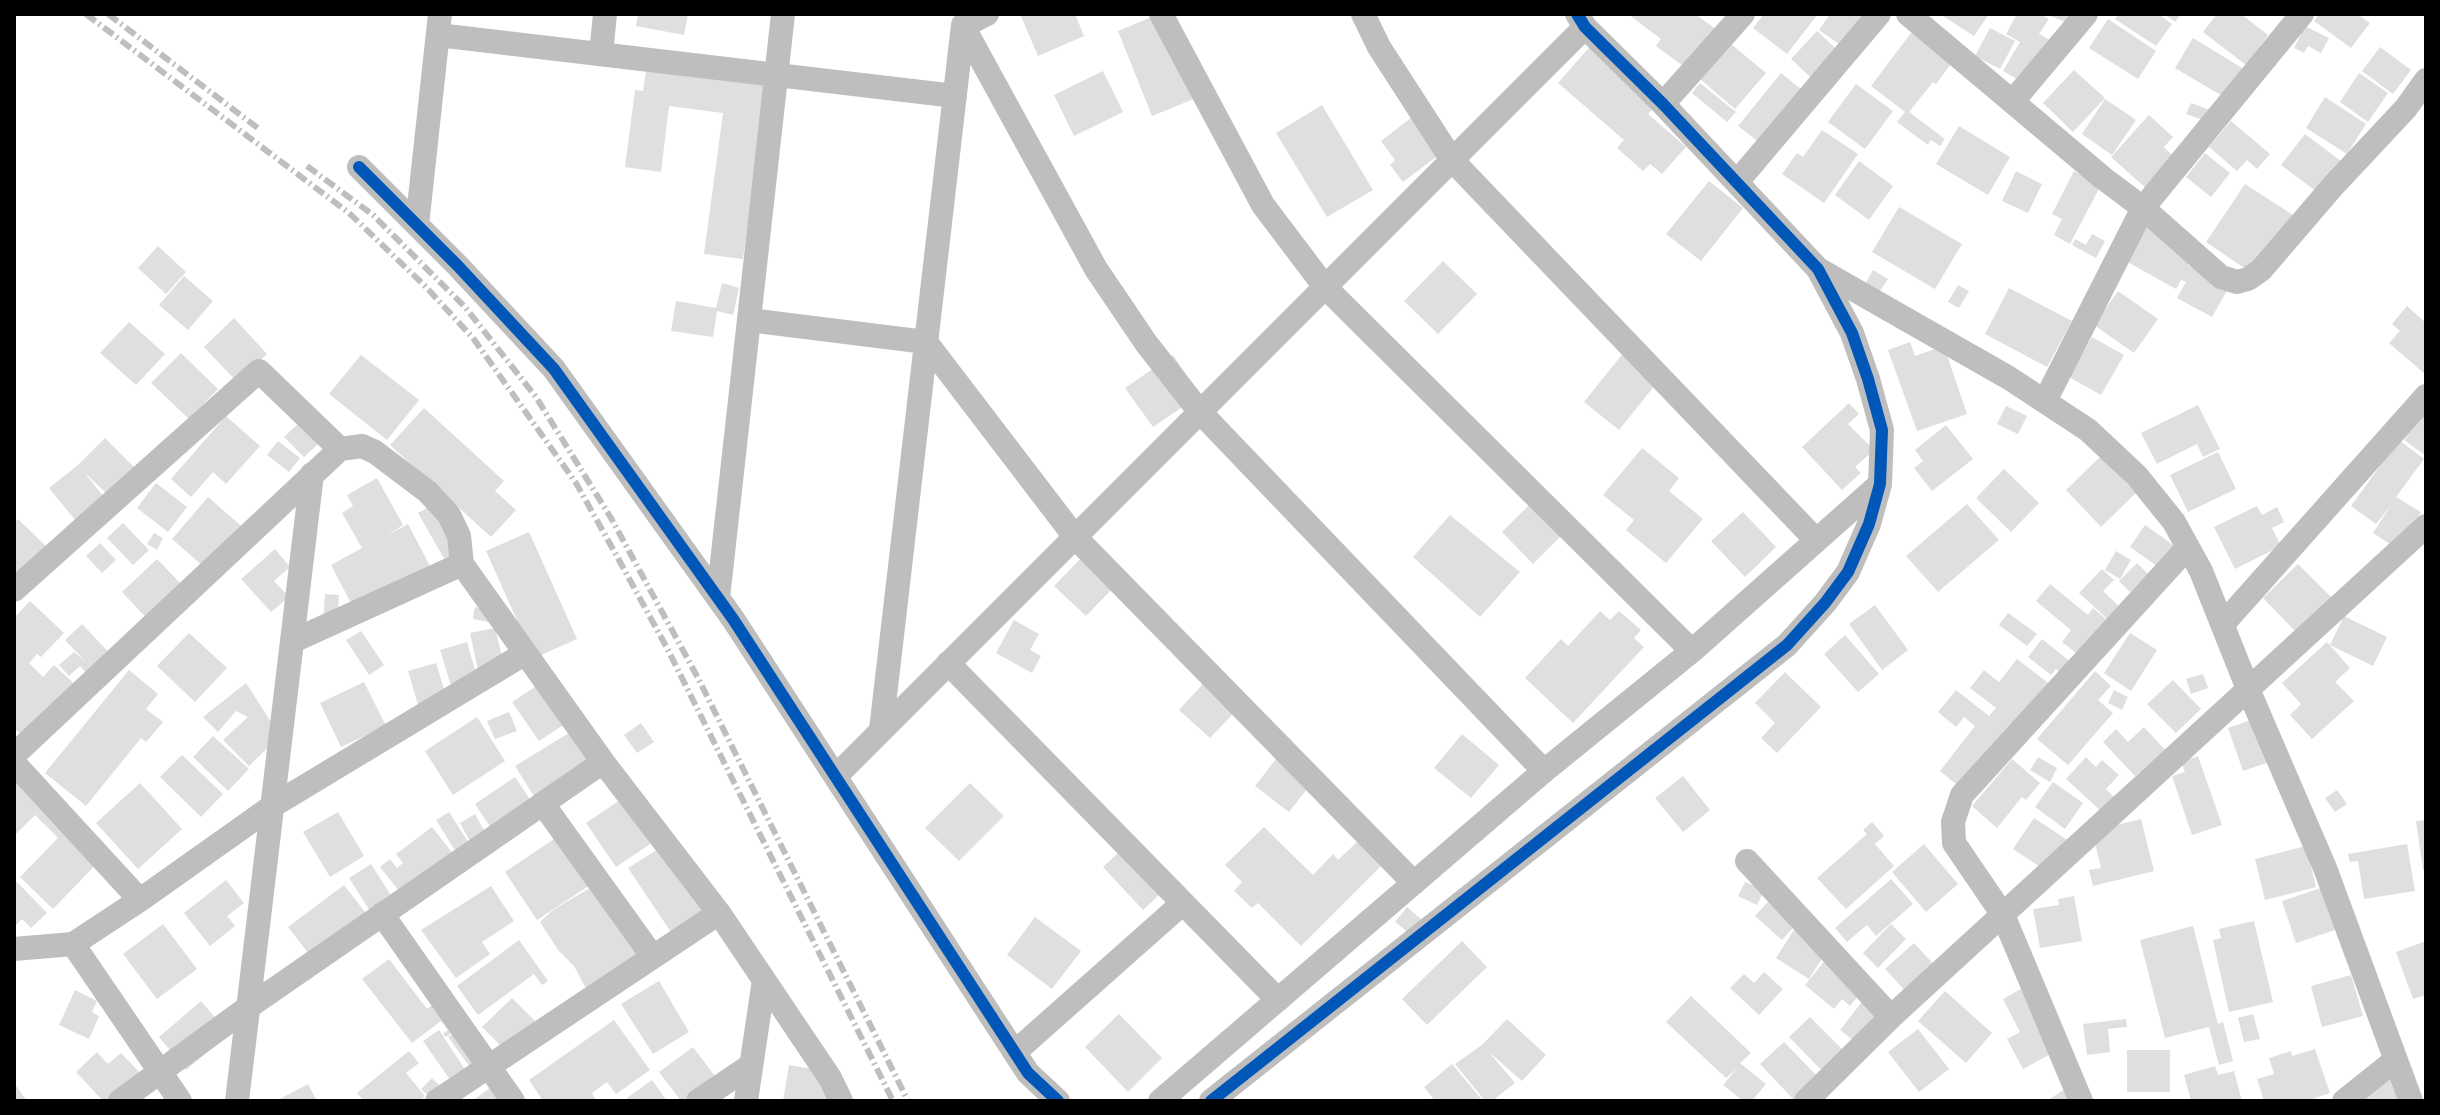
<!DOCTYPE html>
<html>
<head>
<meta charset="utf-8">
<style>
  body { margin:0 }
  #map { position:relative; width:2440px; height:1115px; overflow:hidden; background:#fff; font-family:"Open Sans",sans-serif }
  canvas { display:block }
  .frame { position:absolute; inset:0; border:16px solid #000; pointer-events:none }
</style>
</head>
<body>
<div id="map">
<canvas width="2440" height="1115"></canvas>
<div class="frame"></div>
</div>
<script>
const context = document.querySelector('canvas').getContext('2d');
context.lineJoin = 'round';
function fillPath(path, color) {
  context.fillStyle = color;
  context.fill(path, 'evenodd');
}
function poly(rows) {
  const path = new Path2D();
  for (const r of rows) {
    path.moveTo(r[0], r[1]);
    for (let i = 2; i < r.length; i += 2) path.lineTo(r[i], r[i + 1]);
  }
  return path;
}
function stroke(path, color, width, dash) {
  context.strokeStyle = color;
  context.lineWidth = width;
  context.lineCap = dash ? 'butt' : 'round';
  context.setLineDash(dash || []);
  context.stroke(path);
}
const building = poly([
  [638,14,688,14,684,35,636,26],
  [1020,14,1075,14,1084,36,1038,56],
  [1159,14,1201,96,1152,116,1118,31],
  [1628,14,1695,14,1720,32,1690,71,1656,46,1661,39],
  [1764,14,1818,14,1787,54,1753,28],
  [1830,14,1863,14,1874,22,1852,53,1819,30],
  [1940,14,1989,14,1974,36],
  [2017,14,2040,14,2049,19,2039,34,2055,43,2032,88,2003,71,2020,42,2006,34],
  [2045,14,2083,14,2078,27],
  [2119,14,2158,14,2172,24,2156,46,2115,19],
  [2164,14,2181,14,2175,22],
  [2217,14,2241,14,2268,35,2246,65,2203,32],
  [2319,14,2357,14,2370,23,2351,48,2314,21],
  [2108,19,2156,51,2138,79,2089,48],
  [2305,26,2329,38,2321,53,2308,46,2304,53,2294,48],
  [1990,28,2015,41,2000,69,1975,56],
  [1914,29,1954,60,1936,84,1933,82,1909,112,1945,139,1940,146,1931,140,1928,145,1897,122,1905,112,1871,86],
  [1817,31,1846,58,1820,86,1791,59],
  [2193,38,2242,68,2224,97,2175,68],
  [1593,43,1660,101,1648,114,1686,147,1662,174,1650,164,1643,171,1617,148,1624,140,1558,83],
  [1731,44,1766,73,1735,109,1700,79],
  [2380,47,2411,70,2393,94,2362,71],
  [647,65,767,81,743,259,704,254,723,113,669,106,661,172,625,167,635,90,643,91],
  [2074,70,2105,98,2073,132,2043,103],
  [1103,71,1123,112,1074,136,1054,95],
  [1781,73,1811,97,1769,150,1738,126],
  [2359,73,2388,93,2368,122,2340,102],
  [1700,83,1736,112,1727,122,1692,93],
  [1856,84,1893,111,1865,149,1828,122],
  [2325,97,2366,124,2347,154,2306,128],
  [2105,99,2136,120,2112,155,2082,134],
  [2191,103,2210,110,2206,121,2186,114],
  [1322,105,1373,190,1327,217,1276,133],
  [1420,111,1448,148,1403,182,1390,165,1395,160,1381,141],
  [2149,115,2173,137,2164,147,2175,158,2147,189,2111,157],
  [2231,121,2270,154,2257,169,2247,160,2237,171,2209,147],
  [1959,126,2010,157,1988,195,1936,164],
  [1822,130,1858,154,1824,203,1782,174,1797,153,1803,157],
  [2305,134,2341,161,2317,192,2281,165],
  [2205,153,2230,173,2211,197,2186,177],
  [1859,161,1893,186,1869,220,1835,195],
  [2016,171,2042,184,2028,213,2002,201],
  [2074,171,2101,185,2070,244,2054,235,2062,219,2052,214],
  [1709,181,1743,208,1701,261,1666,234],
  [2245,184,2293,215,2259,266,2252,261,2247,270,2206,242],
  [1899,207,1962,244,1935,289,1872,252],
  [2143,224,2195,252,2188,265,2229,287,2212,317,2177,298,2186,282,2181,280,2176,289,2124,260],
  [2092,234,2105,241,2096,258,2072,245,2075,239,2086,245],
  [158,246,186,272,166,294,138,268],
  [1443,261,1477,294,1438,334,1404,301],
  [1873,270,1888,279,1880,291,1866,283],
  [184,276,213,301,188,330,159,305],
  [722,283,739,288,733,315,717,311,713,337,671,331,676,301,716,308],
  [1958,285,1969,291,1959,308,1948,302],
  [2009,288,2072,321,2047,367,1985,334],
  [2118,291,2158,319,2134,353,2094,325],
  [2407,306,2426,323,2426,375,2389,343,2400,331,2392,324],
  [234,318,267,354,237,382,204,347],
  [129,322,165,354,136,385,100,353],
  [2092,337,2124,355,2101,395,2069,377],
  [1910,342,1915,356,1944,346,1967,414,1917,431,1888,350],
  [1624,352,1659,380,1619,430,1584,402],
  [181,353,218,389,189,419,151,383],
  [361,355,419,400,387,440,329,394],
  [1173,355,1200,395,1153,427,1125,388],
  [1849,403,1859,414,1848,424,1874,450,1855,467,1861,473,1842,490,1802,447],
  [2198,405,2220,449,2203,457,2197,444,2157,464,2141,433],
  [2006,406,2027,416,2018,434,1997,424],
  [424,408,504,481,495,491,516,510,491,537,390,445],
  [2426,412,2426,456,2404,440],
  [226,416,260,446,226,484,213,472,191,497,171,479],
  [300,422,320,442,304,457,284,437],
  [1946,425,1973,459,1932,491,1914,468,1923,461,1915,450],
  [105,438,134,467,107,494,84,472,108,502,80,526,49,488,78,465],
  [2399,440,2424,459,2396,497,2421,512,2398,549,2373,533,2391,505,2376,524,2351,506],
  [278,441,300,458,289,472,267,455],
  [1642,448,1679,478,1669,491,1703,519,1666,563,1626,530,1634,520,1603,495],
  [2218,452,2236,489,2188,512,2170,475],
  [2101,456,2136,493,2101,527,2066,490],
  [2004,469,2039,503,2011,532,1976,498],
  [377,478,403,525,386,536,408,524,430,566,353,607,331,565,362,548,342,513,353,506,347,495],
  [156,483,187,507,168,532,137,508],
  [1540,494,1572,525,1533,564,1502,532],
  [208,497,247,531,211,573,172,539],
  [439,501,467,550,446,562,418,513],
  [1967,504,1999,540,1938,592,1906,556],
  [2257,506,2262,515,2277,507,2284,522,2272,528,2281,546,2235,569,2214,527],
  [1743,512,1776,547,1745,577,1711,541],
  [1450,515,1520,572,1480,617,1413,557],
  [18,519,53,553,14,592,14,523],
  [123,523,149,550,133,565,107,538],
  [2145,525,2186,554,2170,575,2130,547],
  [529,532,577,639,534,658,486,551],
  [154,533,163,538,157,550,147,544],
  [100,543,116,560,102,573,86,556],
  [275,549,290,567,274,581,289,597,271,612,241,579],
  [2116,551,2131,560,2120,579,2105,570],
  [1086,553,1118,583,1086,616,1054,586],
  [157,559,186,589,151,623,122,592],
  [2137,563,2148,574,2130,592,2119,581],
  [2298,564,2332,598,2297,633,2263,598],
  [2102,569,2114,580,2103,591,2127,614,2116,627,2079,593],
  [2050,584,2088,615,2093,608,2113,625,2085,660,2062,642,2071,630,2036,601],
  [325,594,339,595,337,624,323,623],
  [30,601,64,633,41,657,37,654,29,663,43,677,54,665,82,691,31,744,14,728,14,618],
  [1875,605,1908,650,1882,670,1849,624],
  [475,607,490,611,488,622,473,619],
  [1600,611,1610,620,1619,611,1641,630,1634,638,1644,647,1573,723,1525,678,1561,639,1568,646],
  [2008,613,2037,634,2027,646,1999,625],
  [2344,616,2387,637,2373,666,2330,645],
  [1014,620,1039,634,1030,650,1041,656,1032,673,996,653],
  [82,624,118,662,95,683,80,666,69,676,59,665,74,652,86,662,65,640],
  [495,628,505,669,479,675,470,633],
  [361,631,384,665,369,675,346,640],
  [189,633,227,668,195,702,157,666],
  [2130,633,2157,650,2131,691,2104,673],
  [1845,635,1879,674,1858,692,1824,654],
  [2042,639,2072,663,2063,675,2056,669,2051,675,2028,657],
  [467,642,479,684,453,692,440,650],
  [2327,642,2350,668,2335,682,2354,701,2312,739,2290,715,2301,704,2282,683],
  [2017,659,2056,689,1967,793,1940,771,1975,726,1964,717,1956,727,1938,712,1956,690,1989,716,1996,708,1970,688,1984,670,1999,682],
  [436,663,448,702,420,711,408,671],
  [129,670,158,694,146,709,163,722,146,742,141,738,86,806,45,773],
  [2095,671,2111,686,2098,700,2113,713,2068,765,2037,739],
  [1785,672,1821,707,1777,753,1761,738,1775,723,1755,703],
  [1213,673,1248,698,1210,738,1179,710],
  [2203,674,2208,688,2191,694,2186,679],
  [2173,680,2201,709,2176,733,2147,704],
  [544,681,571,720,539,741,512,702],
  [364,682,386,726,341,747,320,703],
  [246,683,280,736,249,766,223,740,248,717,236,711,218,732,203,717],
  [2114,690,2128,697,2122,710,2108,703],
  [509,712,517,731,495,739,487,721],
  [477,717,505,761,453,795,425,751],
  [2254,719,2269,762,2243,771,2228,728],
  [641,723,654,742,637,753,624,735],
  [582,725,607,764,540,806,515,766],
  [2144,727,2165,750,2135,776,2103,742,2116,729,2128,742],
  [1462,734,1499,765,1471,798,1434,768],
  [213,736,249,769,228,791,193,757],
  [1280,754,1314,780,1289,812,1255,786],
  [182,755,223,794,201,817,160,777],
  [2198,756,2222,825,2192,835,2172,776,2185,772,2181,762],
  [2038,757,2057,768,2050,782,2030,770],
  [2086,757,2096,767,2102,760,2119,775,2106,789,2115,798,2102,812,2066,779],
  [2012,759,2040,783,2026,800,2022,797,1997,828,1972,806],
  [14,760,109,851,53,909,20,877,58,838,35,815,14,836],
  [1683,776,1710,810,1683,832,1655,798],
  [515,777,539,813,499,840,475,804],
  [2053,782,2083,803,2065,829,2035,807],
  [140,783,182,829,138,869,96,823],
  [970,783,1004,816,959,861,925,828],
  [2337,790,2347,804,2335,812,2325,798],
  [632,792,662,836,616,867,586,823],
  [338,812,364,856,330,877,303,832],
  [449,812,474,851,461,860,436,820],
  [475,814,489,839,473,847,460,823],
  [2034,818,2069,841,2048,872,2013,849],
  [2141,819,2154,871,2093,886,2089,870,2101,868,2092,831],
  [2426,820,2426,870,2423,870,2416,821],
  [1872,822,1884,836,1875,844,1894,866,1846,909,1817,878,1867,834,1863,830],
  [432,827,458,860,407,901,380,867,390,859,397,868,403,863,396,854],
  [1264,827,1313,875,1333,854,1338,860,1359,840,1384,863,1301,946,1258,903,1252,908,1234,891,1242,882,1225,865],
  [557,837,590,885,537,920,505,872],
  [1135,837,1175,880,1143,910,1103,867],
  [666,844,712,914,675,938,628,868],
  [1924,844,1958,884,1926,912,1892,872],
  [2407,844,2415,891,2364,899,2358,861,2350,862,2348,854],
  [2306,846,2316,887,2265,900,2255,859],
  [371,864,399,908,377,922,349,878],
  [1891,879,1913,904,1876,936,1867,925,1847,942,1835,928],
  [226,880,244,903,227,916,235,926,210,946,184,913],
  [17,882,47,913,31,928,22,919,14,927,14,885],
  [1745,882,1764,890,1757,905,1738,896],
  [598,883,646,962,591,998,574,966,558,950,540,922,553,910],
  [344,885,375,925,319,967,288,927],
  [491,886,514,921,482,942,490,954,456,978,421,930],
  [2327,886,2341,928,2296,943,2282,901],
  [1775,894,1802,918,1782,940,1755,916],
  [2074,896,2082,941,2040,948,2033,909,2059,905,2058,899],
  [1407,907,1421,919,1409,933,1395,922],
  [1035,917,1081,951,1052,989,1007,955],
  [2254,921,2273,1002,2229,1012,2213,940,2221,938,2219,929],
  [1799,922,1832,943,1809,979,1776,958],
  [163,924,197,969,157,999,123,954],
  [1891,924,1906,939,1878,968,1863,953],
  [2193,926,2218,1024,2223,1022,2233,1061,2219,1065,2209,1027,2165,1038,2140,940],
  [519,940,548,981,542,985,534,974,478,1015,457,986],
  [1462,941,1487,967,1427,1025,1402,999],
  [2426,941,2426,995,2413,999,2396,952],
  [1914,943,1938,969,1909,995,1885,969],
  [1836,947,1867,985,1850,1006,1842,999,1834,1009,1805,985],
  [389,959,427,1009,438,1001,459,1027,446,1037,443,1034,448,1030,441,1021,412,1043,362,979],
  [1764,972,1783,989,1759,1015,1730,988,1744,974,1754,983],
  [2351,975,2363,1016,2322,1027,2311,986],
  [659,981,689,1032,653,1054,621,1004],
  [2033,982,2067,1045,2023,1069,2007,1039,2020,1032,2003,999],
  [75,990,97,1001,92,1012,99,1016,89,1039,59,1025],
  [1945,991,1992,1033,1966,1063,1918,1021],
  [1868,994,1895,1015,1867,1051,1840,1030],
  [1691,996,1751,1053,1740,1063,1766,1084,1752,1101,1743,1101,1723,1085,1738,1067,1726,1078,1666,1022],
  [512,998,544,1030,514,1059,482,1027],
  [201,1001,229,1034,186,1070,159,1037],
  [1119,1014,1162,1058,1128,1092,1085,1047],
  [2253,1014,2260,1039,2244,1042,2238,1018],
  [1810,1017,1854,1061,1833,1082,1789,1037],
  [1507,1019,1546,1055,1522,1081,1489,1052,1515,1083,1492,1101,1485,1101,1455,1064,1483,1044],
  [2126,1019,2127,1027,2108,1029,2110,1052,2087,1055,2083,1024],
  [614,1020,650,1070,616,1094,607,1082,592,1093,596,1101,543,1101,529,1080],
  [466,1024,487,1054,470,1067,448,1037],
  [1918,1029,1949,1069,1919,1092,1888,1052],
  [439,1030,466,1071,451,1081,423,1041],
  [1784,1042,1827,1086,1795,1101,1760,1064],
  [693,1047,718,1080,690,1101,681,1101,659,1072],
  [2315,1049,2330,1093,2306,1101,2264,1101,2257,1079,2274,1074,2269,1058,2291,1051,2292,1056],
  [2127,1050,2170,1050,2170,1092,2127,1092],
  [409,1051,419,1063,406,1073,425,1096,420,1101,364,1101,357,1093],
  [97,1052,108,1064,121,1053,141,1074,111,1101,103,1101,76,1072],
  [1452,1064,1483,1101,1435,1101,1424,1087],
  [789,1065,837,1073,832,1101,783,1101],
  [2215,1066,2218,1075,2234,1071,2242,1101,2191,1101,2184,1075],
  [2392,1074,2407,1101,2352,1101],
  [432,1078,441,1087,431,1098,421,1089],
  [652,1080,667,1101,629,1101,627,1098],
  [14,1083,27,1101,14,1101],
  [308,1084,317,1101,276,1101],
  [494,1085,506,1101,472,1101],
  [2063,1090,2070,1101,2047,1101]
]);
const minor = poly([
  [987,14,963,26,1096,269,1146,343,1200,412,1544,771],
  [1161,14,1263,205,1325,287,1692,651],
  [1363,14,1379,47,1452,160,1816,540],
  [1908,14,2103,178,2143,208,2045,401],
  [2302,14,2143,208,2221,277,2237,282,2248,279,2261,270,2333,186,2406,108,2426,80],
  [438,35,955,96],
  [601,54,605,14],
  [2013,101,2086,14],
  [1663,104,1743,14],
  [359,167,458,266,554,369,733,619,1028,1073,1058,1101],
  [1737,182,1879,14],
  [417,225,440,14],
  [1818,269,2009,378,2088,430,2137,476,2174,522,2201,571,2248,689,2325,868,2411,1101],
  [749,320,926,342,1075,537,1414,883],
  [340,449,362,446,375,452,428,492,449,515,459,536,462,564,603,762,719,913,830,1078,841,1101],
  [14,590,259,371,340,449,14,755],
  [718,598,783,14],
  [2223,624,2426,396],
  [293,641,462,564],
  [948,663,1278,1000],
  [881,730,963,25],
  [14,763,140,900],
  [836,776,1585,27],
  [543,804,653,957],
  [1747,861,1891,1017],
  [382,914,513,1101],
  [73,944,180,1101],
  [14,949,73,944,140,900,274,805,524,654],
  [1015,1052,1183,903],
  [120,1101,250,1006,603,762],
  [237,1101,312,474],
  [437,1101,719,913],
  [698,1101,750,1066],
  [746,1101,764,980],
  [1160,1101,1544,771,1692,651,1880,484],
  [1211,1101,1787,645,1825,603,1848,572,1869,524,1880,484,1882,430,1868,379,1852,333,1818,269,1663,104,1585,27,1577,14],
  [1806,1101,1891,1017,2426,526],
  [2081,1101,2003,915,1954,843,1953,822,1962,795,2188,547],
  [2344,1101,2394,1061]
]);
const rail = poly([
  [86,14,349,213,425,286,473,338,576,483,614,551,667,648,893,1101],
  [108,14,259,129],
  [307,166,373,215,465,307,536,397,611,518,698,678,908,1101]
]);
const cycleway = poly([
  [359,167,458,266,554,369,733,619,1028,1073,1058,1101],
  [1211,1101,1787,645,1825,603,1848,572,1869,524,1880,484,1882,430,1868,379,1852,333,1818,269,1663,104,1585,27,1577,14]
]);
fillPath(building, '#dfdfdf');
stroke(minor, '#bebebe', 24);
stroke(rail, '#bebebe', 6, [12, 4, 2, 4]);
stroke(cycleway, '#0057b8', 12);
</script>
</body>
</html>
